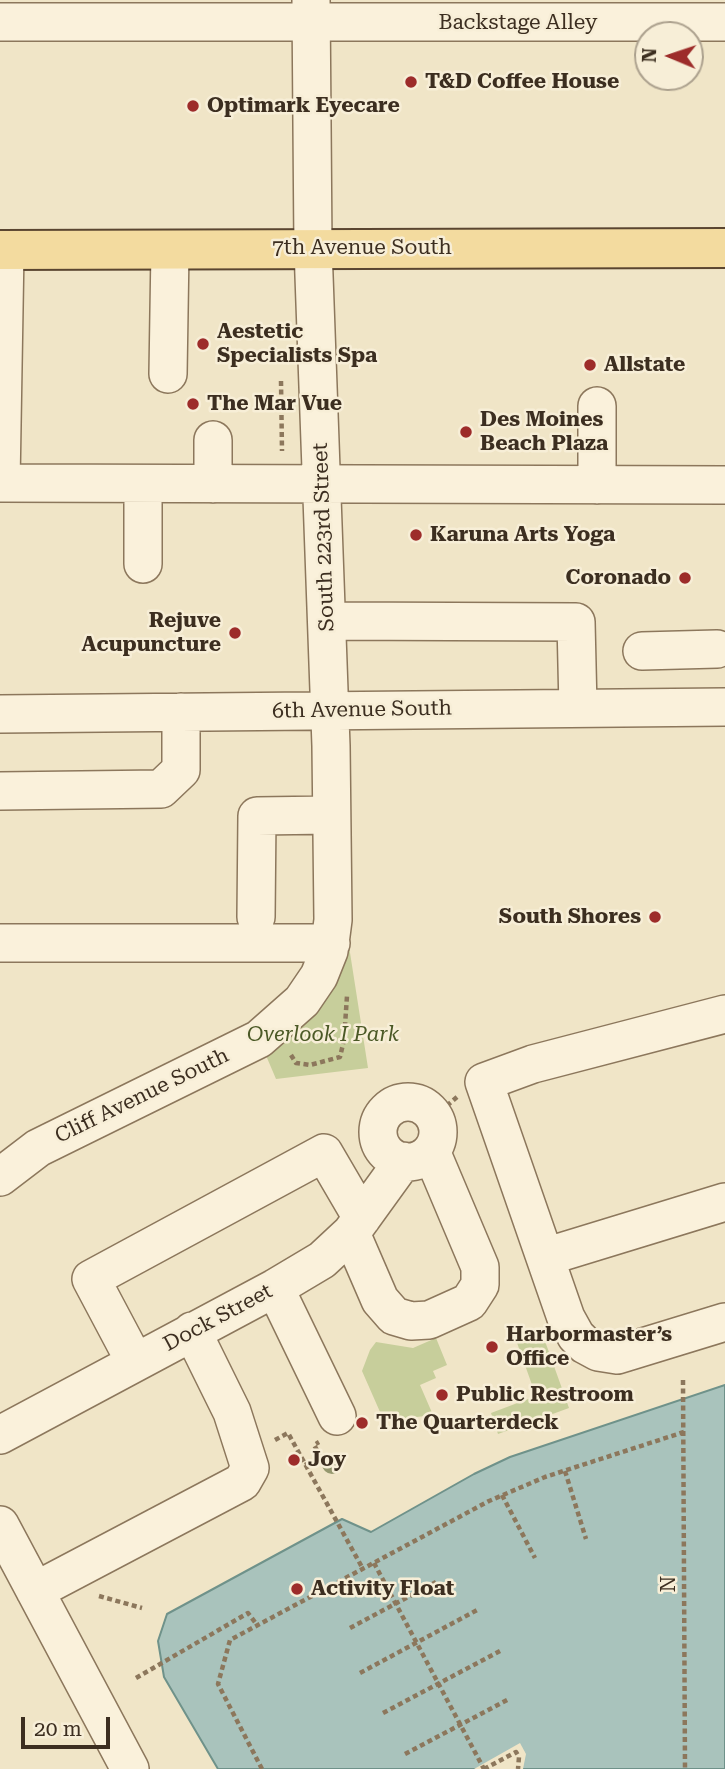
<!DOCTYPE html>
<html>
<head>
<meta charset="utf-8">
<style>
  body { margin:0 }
  #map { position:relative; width:725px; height:1769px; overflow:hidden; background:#f0e5c7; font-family:"Roboto Serif",serif }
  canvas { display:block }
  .north { position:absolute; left:634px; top:21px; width:70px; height:70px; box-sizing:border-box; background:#f7eed7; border:2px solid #aca18e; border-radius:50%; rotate:272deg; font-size:19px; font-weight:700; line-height:28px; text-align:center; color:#3c2e20 }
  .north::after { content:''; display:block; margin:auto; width:24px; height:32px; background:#9d2c2a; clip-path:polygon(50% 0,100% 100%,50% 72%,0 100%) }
  .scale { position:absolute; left:21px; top:1717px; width:89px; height:32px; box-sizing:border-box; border:4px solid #3c2e20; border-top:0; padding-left:9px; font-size:21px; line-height:24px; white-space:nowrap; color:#3c2e20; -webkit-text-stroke:5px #f7eed7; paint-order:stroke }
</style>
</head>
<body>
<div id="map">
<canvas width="725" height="1769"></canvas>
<div class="north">N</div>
<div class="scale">20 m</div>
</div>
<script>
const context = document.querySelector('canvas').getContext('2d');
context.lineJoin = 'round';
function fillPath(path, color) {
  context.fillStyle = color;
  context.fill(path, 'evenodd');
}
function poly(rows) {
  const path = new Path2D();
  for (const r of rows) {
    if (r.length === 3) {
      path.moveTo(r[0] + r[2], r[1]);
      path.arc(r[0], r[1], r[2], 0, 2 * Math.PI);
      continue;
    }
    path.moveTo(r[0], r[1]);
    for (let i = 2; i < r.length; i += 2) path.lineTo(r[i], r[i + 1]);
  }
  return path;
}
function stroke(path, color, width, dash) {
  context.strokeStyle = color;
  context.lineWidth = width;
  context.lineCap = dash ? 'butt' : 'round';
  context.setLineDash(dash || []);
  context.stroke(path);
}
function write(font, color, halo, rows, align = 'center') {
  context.font = font + ' "Roboto Serif",serif';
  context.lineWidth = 5;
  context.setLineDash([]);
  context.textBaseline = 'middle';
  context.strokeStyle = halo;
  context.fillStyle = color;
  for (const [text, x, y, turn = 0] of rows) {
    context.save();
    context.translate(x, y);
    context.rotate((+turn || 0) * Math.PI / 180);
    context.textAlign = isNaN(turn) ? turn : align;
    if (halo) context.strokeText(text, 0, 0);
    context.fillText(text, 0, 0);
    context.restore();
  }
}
const green = poly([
  [346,927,368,1068,276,1079,259,1039],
  [541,1330,569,1408,498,1434,491,1413,536,1396,516,1340],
  [436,1338,447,1365,433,1371,436,1378,420,1385,433,1415,384,1421,362,1371,370,1350,376,1342,413,1348]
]);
const water = poly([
  [725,1385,725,1769,218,1769,164,1677,158,1641,167,1614,342,1519,371,1532,474,1474,510,1457,725,1385]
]);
const pier = poly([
  [520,1743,526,1754,523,1769,474,1769]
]);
const path = poly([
  [281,381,282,451],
  [291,1055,296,1063,310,1065,340,1057,344,1040,347,996],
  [434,1117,457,1097],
  [683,1380,685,1769],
  [275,1440,288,1433,363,1569],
  [305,1465,321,1457,314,1445,319,1442],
  [565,1471,586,1539],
  [502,1495,535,1558],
  [374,1563,484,1769],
  [99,1596,142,1608],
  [350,1628,436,1582],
  [360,1673,479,1609],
  [136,1678,248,1613,257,1625],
  [383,1713,500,1651],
  [405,1754,509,1699],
  [262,1769,218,1684,230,1640,489,1501,545,1477,684,1432],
  [484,1769,516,1752,519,1757,518,1769]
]);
const minor = poly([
  [0,22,725,22],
  [168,374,170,250],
  [597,406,597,485],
  [0,483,725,485],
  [1,483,5,250],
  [213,484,213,440],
  [143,564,143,484],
  [327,621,576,622,578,708],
  [642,651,717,649],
  [0,714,725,707],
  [0,791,161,789,181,770,181,712],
  [256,917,257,816,331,815],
  [0,943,331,943],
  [725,1014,533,1064,484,1082,566,1318,576,1336,585,1345,598,1352,617,1355,725,1322],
  [408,1132,30],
  [0,1177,38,1148,259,1039,302,1001,319,976,329,951,333,920,331,746,313,248,311,0],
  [351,1233,380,1300,394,1316,411,1321,429,1320,469,1302,480,1285,480,1267,431,1151],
  [545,1257,725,1202],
  [275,1288,337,1416],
  [135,1362,91,1279,324,1153,362,1218],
  [0,1435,275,1288,322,1260,351,1233,403,1161],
  [0,1525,130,1769],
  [35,1591,242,1482,250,1468,232,1412,192,1331]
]);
const major = poly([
  [0,250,725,248]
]);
const trees = [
  [332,1464]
];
const markers = [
  [411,82,7,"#9d2c2a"],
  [193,106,7,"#9d2c2a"],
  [203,344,7,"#9d2c2a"],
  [590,365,7,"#9d2c2a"],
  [193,404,7,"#9d2c2a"],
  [466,432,7,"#9d2c2a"],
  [416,535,7,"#9d2c2a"],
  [685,578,7,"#9d2c2a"],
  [235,633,7,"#9d2c2a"],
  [655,917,7,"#9d2c2a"],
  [492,1347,7,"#9d2c2a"],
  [442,1395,7,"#9d2c2a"],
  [362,1423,7,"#9d2c2a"],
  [294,1460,7,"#9d2c2a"],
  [297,1589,7,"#9d2c2a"]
];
const streetNames = [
  ["Backstage Alley",518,23],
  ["7th Avenue South",362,248],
  ["South 223rd Street",324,537,-92],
  ["6th Avenue South",362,710,-1],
  ["Cliff Avenue South",142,1096,-26],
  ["Dock Street",218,1318,-28],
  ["N",669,1584,-90]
];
const poiNames = [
  ["T&D Coffee House",425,82],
  ["Optimark Eyecare",207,106],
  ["Aestetic",217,332],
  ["Specialists Spa",217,356],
  ["Allstate",604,365],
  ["The Mar Vue",207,404],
  ["Des Moines",480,420],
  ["Beach Plaza",480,444],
  ["Karuna Arts Yoga",430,535],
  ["Coronado",671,578,"right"],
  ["Rejuve",221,621,"right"],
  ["Acupuncture",221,645,"right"],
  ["South Shores",641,917,"right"],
  ["Harbormaster’s",506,1335],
  ["Office",506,1359],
  ["Public Restroom",456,1395],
  ["The Quarterdeck",376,1423],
  ["Joy",308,1460],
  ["Activity Float",311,1589]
];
const parkNames = [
  ["Overlook I Park",323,1035]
];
fillPath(green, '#c7ce9b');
fillPath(water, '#a9c3bc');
stroke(water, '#6f928a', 2);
fillPath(pier, '#f0e5c7');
stroke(minor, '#8c775c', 40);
stroke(major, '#5a4530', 42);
stroke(path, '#8c775c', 4.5, [5, 3.5]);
stroke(minor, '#faf1db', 37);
stroke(major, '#f3db9f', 38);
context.fillStyle = '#95986e';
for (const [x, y] of trees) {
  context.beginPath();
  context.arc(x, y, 10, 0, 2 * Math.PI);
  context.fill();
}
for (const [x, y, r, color] of markers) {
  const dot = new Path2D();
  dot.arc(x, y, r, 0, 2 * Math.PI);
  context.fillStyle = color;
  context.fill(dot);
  stroke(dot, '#f7eed7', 2.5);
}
write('21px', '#3c2e20', '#f7eed7', streetNames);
write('bold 21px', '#3c2e20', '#f7eed7', poiNames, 'left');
write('italic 21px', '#4b5926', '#f7eed7', parkNames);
</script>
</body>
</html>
